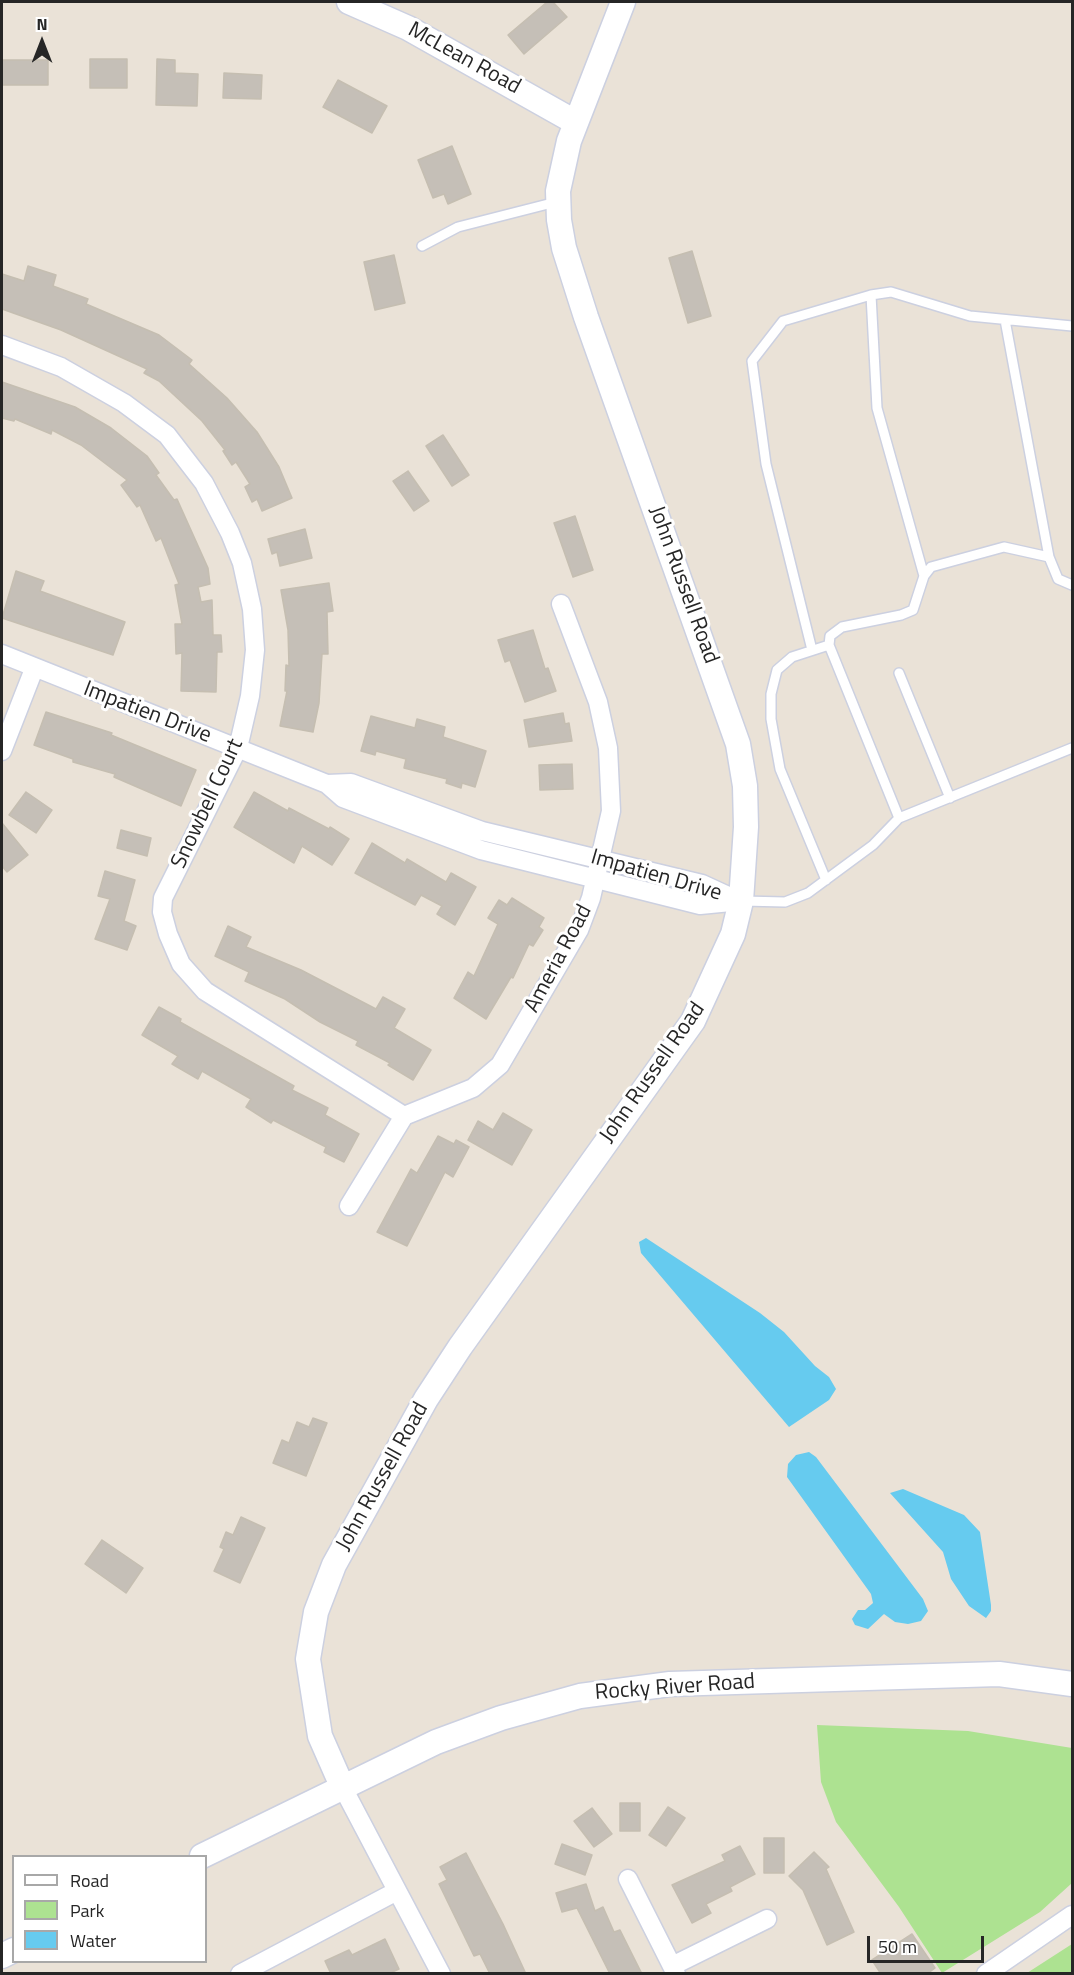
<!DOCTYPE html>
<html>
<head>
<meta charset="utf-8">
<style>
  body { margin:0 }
  #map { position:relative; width:1074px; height:1975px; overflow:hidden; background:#eae2d7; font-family:"Titillium Web",sans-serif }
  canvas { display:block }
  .frame { position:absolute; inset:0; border:3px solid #262626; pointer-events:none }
  .legend { position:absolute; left:12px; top:1855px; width:195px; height:108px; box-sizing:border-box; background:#fff; border:2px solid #a8a8a8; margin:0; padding:8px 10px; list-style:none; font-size:18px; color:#262626 }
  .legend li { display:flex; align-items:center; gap:12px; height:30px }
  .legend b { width:30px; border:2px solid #a8a8a8 }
  .north { position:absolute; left:12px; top:12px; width:60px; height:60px; -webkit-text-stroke:4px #fff; paint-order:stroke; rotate:0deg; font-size:16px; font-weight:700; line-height:24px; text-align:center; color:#262626 }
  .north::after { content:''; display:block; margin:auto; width:21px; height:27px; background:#262626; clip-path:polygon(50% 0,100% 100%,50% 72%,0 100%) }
  .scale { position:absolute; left:867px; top:1936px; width:117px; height:27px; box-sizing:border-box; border:3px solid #262626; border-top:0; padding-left:8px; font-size:18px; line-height:21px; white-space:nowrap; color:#262626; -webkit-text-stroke:4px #fff; paint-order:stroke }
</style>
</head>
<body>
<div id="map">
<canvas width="1074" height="1975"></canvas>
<div class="frame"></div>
<ul class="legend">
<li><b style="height:8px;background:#fff"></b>Road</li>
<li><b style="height:16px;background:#ade291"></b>Park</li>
<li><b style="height:16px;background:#66cbef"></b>Water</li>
</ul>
<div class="north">N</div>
<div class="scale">50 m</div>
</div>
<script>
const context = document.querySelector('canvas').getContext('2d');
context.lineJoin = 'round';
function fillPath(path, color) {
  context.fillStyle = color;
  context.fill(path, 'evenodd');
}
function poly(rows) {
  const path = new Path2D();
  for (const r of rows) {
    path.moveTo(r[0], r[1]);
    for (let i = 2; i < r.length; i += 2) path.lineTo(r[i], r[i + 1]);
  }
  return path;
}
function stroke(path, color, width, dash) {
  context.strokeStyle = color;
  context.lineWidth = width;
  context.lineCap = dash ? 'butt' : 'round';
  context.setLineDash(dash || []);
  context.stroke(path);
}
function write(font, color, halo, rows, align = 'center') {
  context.font = font + ' "Titillium Web",sans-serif';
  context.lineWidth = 6;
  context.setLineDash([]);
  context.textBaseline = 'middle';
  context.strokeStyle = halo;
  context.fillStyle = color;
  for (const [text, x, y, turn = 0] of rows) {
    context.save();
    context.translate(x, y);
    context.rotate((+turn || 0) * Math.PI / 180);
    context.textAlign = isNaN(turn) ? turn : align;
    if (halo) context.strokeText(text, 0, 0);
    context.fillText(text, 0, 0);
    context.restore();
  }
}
const green = poly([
  [817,1725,968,1731,1072,1748,1072,1883,1040,1912,942,1973,899,1907,836,1822,821,1782],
  [1072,1944,1072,1973,1027,1973]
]);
const water = poly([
  [646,1238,760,1313,784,1332,815,1366,829,1377,836,1389,829,1400,789,1427,641,1253,639,1242],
  [809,1452,816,1457,923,1599,928,1611,921,1621,908,1624,895,1622,884,1614,868,1629,855,1625,852,1619,858,1610,865,1610,873,1603,871,1594,787,1477,788,1464,796,1455],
  [903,1489,964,1515,980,1532,991,1605,991,1611,986,1618,969,1606,951,1579,943,1552,890,1493]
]);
const building = poly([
  [547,2,553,2,567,17,524,54,508,35,547,2],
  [90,59,127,59,127,88,90,88,90,59],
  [157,59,175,60,175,73,198,74,197,106,156,105,157,59],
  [2,60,48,60,48,85,2,85,2,60],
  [224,73,262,75,261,99,223,98,224,73],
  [338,80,387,106,372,133,323,107,338,80],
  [452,146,471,194,448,204,444,194,433,198,418,160,452,146],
  [692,251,711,316,688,323,669,258,692,251],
  [394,255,405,303,375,310,364,262,394,255],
  [28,266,56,275,53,286,88,299,86,304,159,335,192,360,189,364,227,398,257,432,279,467,292,498,262,511,257,499,252,502,245,487,250,484,236,462,232,465,223,451,225,450,202,421,159,381,144,373,147,369,61,330,2,309,2,274,24,281,28,266],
  [2,382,75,407,111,428,147,456,159,473,156,475,174,500,177,499,208,568,210,584,198,587,201,602,212,600,213,635,221,635,222,652,217,652,216,692,181,691,182,653,176,654,175,624,182,624,175,585,179,584,161,538,156,541,140,505,137,507,121,485,127,480,81,445,52,430,51,434,15,419,14,421,2,418,2,382],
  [443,435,469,475,452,486,426,446,443,435],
  [408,471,429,501,414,511,393,481,408,471],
  [575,516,593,570,573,577,554,523,575,516],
  [305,529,312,558,280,566,277,552,272,554,268,539,305,529],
  [16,571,44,581,40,591,125,622,113,655,2,618,16,571],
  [329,583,333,611,327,612,328,654,322,654,319,703,313,732,280,726,287,691,285,691,286,665,289,666,288,630,281,590,329,583],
  [533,630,545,669,548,668,556,691,525,702,510,660,505,662,498,640,533,630],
  [46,712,112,733,111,735,196,770,181,806,114,777,115,774,73,762,73,759,34,745,46,712],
  [563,713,565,724,569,723,572,741,529,747,524,720,563,713],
  [371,716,415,728,417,719,445,727,443,737,486,751,475,787,462,783,461,788,446,783,447,779,404,768,406,759,376,751,375,755,361,751,371,716],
  [572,764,573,789,540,790,539,765,572,764],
  [26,792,52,810,36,833,9,815,26,792],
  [254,792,288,811,289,808,329,829,330,827,349,839,332,865,302,846,294,863,234,827,254,792],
  [2,823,28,855,7,872,2,866,2,823],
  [121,830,151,838,147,856,117,848,121,830],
  [372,843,405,863,407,859,446,882,451,873,476,887,455,925,437,914,442,906,421,895,415,905,355,873,372,843],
  [105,871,135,880,124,921,136,926,127,950,95,939,110,899,98,896,105,871],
  [512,898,544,918,539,927,543,930,533,946,529,944,513,978,511,977,486,1019,454,998,468,972,474,976,498,924,488,918,499,900,507,905,512,898],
  [228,926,251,937,246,947,301,970,376,1009,383,997,405,1009,394,1028,431,1050,413,1080,388,1065,390,1063,356,1045,358,1041,320,1022,285,999,245,981,249,972,215,956,228,926],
  [159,1007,181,1019,180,1022,294,1086,292,1090,328,1108,325,1115,359,1134,344,1162,324,1152,326,1147,273,1120,271,1123,246,1107,251,1099,202,1071,198,1079,172,1064,178,1056,142,1035,159,1007],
  [503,1113,532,1130,512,1165,468,1140,478,1121,493,1130,503,1113],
  [438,1136,454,1144,456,1140,469,1147,453,1177,445,1172,407,1246,377,1232,411,1169,417,1173,438,1136],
  [313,1418,327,1423,306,1476,273,1463,282,1440,289,1443,297,1422,309,1427,313,1418],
  [241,1517,265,1528,240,1583,214,1571,224,1549,220,1547,226,1532,233,1535,241,1517],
  [102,1540,143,1568,126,1593,85,1564,102,1540],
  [620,1803,640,1803,640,1831,620,1831,620,1803],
  [668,1807,685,1818,666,1846,649,1835,668,1807],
  [592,1808,612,1834,594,1847,574,1821,592,1808],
  [764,1838,784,1838,784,1873,764,1873,764,1838],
  [562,1844,592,1855,585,1875,555,1864,562,1844],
  [740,1846,755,1874,730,1887,732,1891,706,1904,711,1913,692,1923,672,1885,725,1861,722,1855,740,1846],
  [814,1852,829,1867,826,1869,854,1932,827,1945,803,1890,789,1876,814,1852],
  [466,1853,503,1924,526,1974,490,1974,480,1954,474,1956,439,1884,447,1880,440,1867,466,1853],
  [586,1884,595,1911,603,1907,614,1932,620,1930,642,1974,610,1974,577,1908,562,1912,556,1893,586,1884],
  [912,1934,935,1968,927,1974,881,1974,872,1960,912,1934],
  [385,1939,399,1969,388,1974,331,1974,325,1961,349,1950,352,1955,385,1939]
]);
const lane = poly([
  [422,246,458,227,556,202],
  [1005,320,1049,557],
  [924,576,877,408,871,295,891,292,970,316,1072,326],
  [829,645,830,636,842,627,901,615,913,610,924,576,931,567,1004,547,1049,557,1058,579,1072,585],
  [812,650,766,464,752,361,783,321,871,295],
  [899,673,950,798],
  [826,880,780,769,771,719,771,694,777,670,792,657,829,645,899,818],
  [743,901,785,902,808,893,873,845,899,818,1072,748]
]);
const street = poly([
  [2,345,61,367,124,403,167,435,204,483,230,533,242,563,252,609,255,650,250,696,238,748,163,898,162,912,168,934,181,964,205,991,404,1116],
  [2,654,327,784,343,798,481,850,700,905,741,901],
  [2,751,34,669],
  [327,784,351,783,482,831,702,884,739,901],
  [349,1206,404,1116,473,1088,500,1065,579,930,591,898,611,811,608,748,598,702,561,604],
  [342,1786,441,1974],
  [628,1879,676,1974],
  [672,1966,767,1919],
  [240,1974,397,1891],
  [986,1974,1072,1915]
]);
const secondary = poly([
  [349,2,408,28,575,122],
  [342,1786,320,1736,308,1659,316,1612,334,1565,426,1399,460,1347,693,1021,733,934,741,901,746,827,745,786,738,744,586,317,564,248,559,220,558,191,569,141,623,2],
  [202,1856,436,1742,501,1718,580,1696,670,1684,999,1674,1072,1684],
  [2,1956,14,1950]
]);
const streetNames = [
  ["McLean Road",464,59,29],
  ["John Russell Road",683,585,70],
  ["Impatien Drive",147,713,21],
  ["Snowbell Court",208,804,-65],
  ["Impatien Drive",656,876,16],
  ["Ameria Road",559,959,-62],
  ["John Russell Road",653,1073,-55],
  ["John Russell Road",383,1477,-61],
  ["Rocky River Road",675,1688,-4]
];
fillPath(green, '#ade291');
fillPath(water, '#66cbef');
fillPath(building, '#c5bfb7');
stroke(building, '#c5beb1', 1.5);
stroke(lane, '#ccd0e0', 12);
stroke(street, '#ccd0e0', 21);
stroke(secondary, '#ccd0e0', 27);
stroke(lane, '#fff', 9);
stroke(street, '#fff', 18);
stroke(secondary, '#fff', 24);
write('22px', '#262626', '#fff', streetNames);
</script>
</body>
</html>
